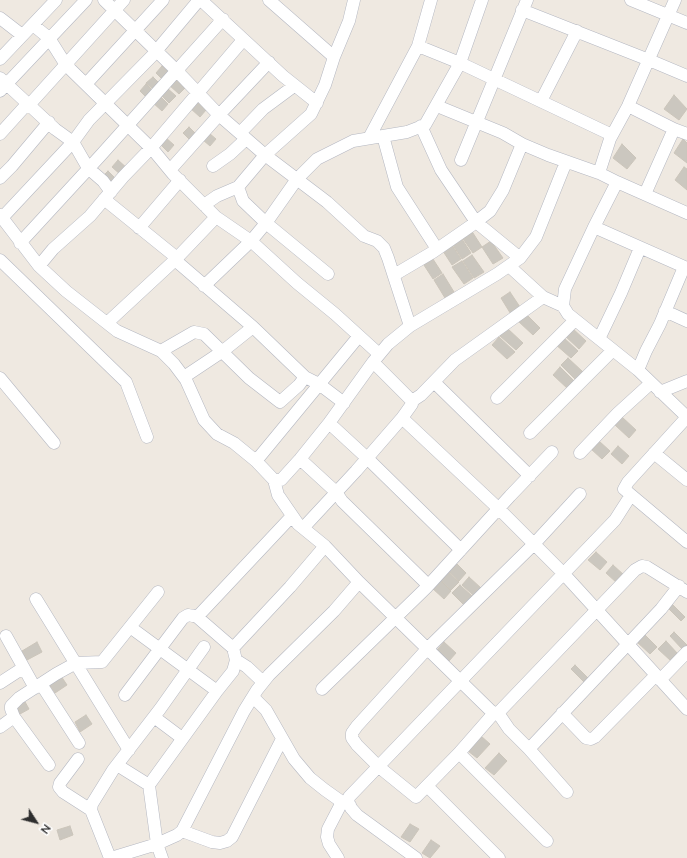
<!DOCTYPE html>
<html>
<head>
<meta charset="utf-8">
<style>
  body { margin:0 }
  #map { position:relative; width:687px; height:858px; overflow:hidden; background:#efe9e1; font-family:Lato,sans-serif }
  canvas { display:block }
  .north { position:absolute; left:16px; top:802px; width:40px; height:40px; -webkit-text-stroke:3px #fff; paint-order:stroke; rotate:126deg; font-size:11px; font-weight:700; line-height:16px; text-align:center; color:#2e2e2e }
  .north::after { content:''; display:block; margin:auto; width:14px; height:18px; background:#2e2e2e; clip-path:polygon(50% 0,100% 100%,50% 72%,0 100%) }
</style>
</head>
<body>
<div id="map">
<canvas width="687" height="858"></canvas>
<div class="north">N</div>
</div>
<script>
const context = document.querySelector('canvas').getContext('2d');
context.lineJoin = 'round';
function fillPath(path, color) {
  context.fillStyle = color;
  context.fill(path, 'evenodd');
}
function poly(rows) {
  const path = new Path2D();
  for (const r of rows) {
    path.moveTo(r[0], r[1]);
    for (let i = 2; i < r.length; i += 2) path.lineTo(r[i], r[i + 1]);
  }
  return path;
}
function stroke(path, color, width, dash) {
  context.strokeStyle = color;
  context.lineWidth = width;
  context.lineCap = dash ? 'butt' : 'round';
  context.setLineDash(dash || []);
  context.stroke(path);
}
const building = poly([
  [162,66,171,75,165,82,156,73,162,66],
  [153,77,162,86,156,92,146,83,153,77],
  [175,79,185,88,179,94,169,85,175,79],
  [146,84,155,93,149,100,140,91,146,84],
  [166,87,176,96,169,103,160,94,166,87],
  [159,95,168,104,162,111,152,102,159,95],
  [674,95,687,109,679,120,664,109,674,95],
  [197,102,206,110,200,117,190,108,197,102],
  [189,127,198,136,192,142,183,133,189,127],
  [209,133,216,139,210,146,203,140,209,133],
  [165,137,174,145,168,152,159,143,165,137],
  [683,139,687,143,687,163,674,153,683,139],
  [622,144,636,158,627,169,613,158,622,144],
  [118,160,128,169,122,176,112,167,118,160],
  [684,167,687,169,687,190,675,180,684,167],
  [108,171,117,180,111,186,102,177,108,171],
  [471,230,482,247,473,253,461,236,471,230],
  [460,236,471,253,462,259,451,242,460,236],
  [491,241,503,258,493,264,482,247,491,241],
  [450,242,461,259,452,265,441,248,450,242],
  [472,255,484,272,474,278,463,261,472,255],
  [431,256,442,273,433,279,422,262,431,256],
  [462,261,473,278,464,284,452,267,462,261],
  [443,274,454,292,445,298,434,280,443,274],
  [510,292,522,310,512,316,501,298,510,292],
  [525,313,540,328,533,335,518,321,525,313],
  [571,327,586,341,579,349,564,335,571,327],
  [507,328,523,343,516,350,500,336,507,328],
  [562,336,578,351,571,358,555,344,562,336],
  [499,337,515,352,507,359,492,345,499,337],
  [568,358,583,372,576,380,561,365,568,358],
  [560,367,575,382,568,389,553,375,560,367],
  [622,417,636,430,629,438,615,425,622,417],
  [599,441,610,451,602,459,591,449,599,441],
  [618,446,629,456,622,464,611,454,618,446],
  [596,552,607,562,600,570,588,560,596,552],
  [455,562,466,573,459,581,447,570,455,562],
  [613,565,624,575,617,583,606,573,613,565],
  [447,571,459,582,451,590,439,579,447,571],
  [469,577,481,588,474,596,462,585,469,577],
  [440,580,451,591,444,599,432,588,440,580],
  [460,585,472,596,464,605,452,593,460,585],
  [672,604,685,617,681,621,668,608,672,604],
  [674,632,687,645,683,650,670,636,674,632],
  [644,634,657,647,650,654,637,642,644,634],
  [666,641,678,654,671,661,658,649,666,641],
  [37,642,42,652,27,660,22,651,37,642],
  [444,642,456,653,449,661,437,650,444,642],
  [575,665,589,679,585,683,571,669,575,665],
  [61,676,67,685,55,693,49,684,61,676],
  [24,700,29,709,20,714,15,705,24,700],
  [86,715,92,724,80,732,75,722,86,715],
  [481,736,490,744,477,758,468,751,481,736],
  [499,753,507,761,494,775,485,768,499,753],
  [410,824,419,829,410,842,401,837,410,824],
  [70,826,73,835,60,840,57,830,70,826],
  [431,840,440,846,430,858,422,853,431,840]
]);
const minor = poly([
  [104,0,177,71,219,115,265,155,327,202,364,236,377,241,384,248,388,258,410,326],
  [201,0,283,76,317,103],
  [269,0,334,57],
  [631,0,687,23],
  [522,10,649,60,687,76],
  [0,18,22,35],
  [33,25,49,38,66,65,154,151,173,174,216,217,251,241,297,283,335,314,379,354],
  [418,46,460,63,612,135],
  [0,59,56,0],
  [0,78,55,129,73,142,88,168,103,181,111,192],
  [86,84,163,0],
  [0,91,86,0],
  [541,101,577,31],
  [30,104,124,0],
  [437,106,503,133,522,144,548,155,599,173,610,139,628,106,675,0],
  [628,106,674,129,687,134],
  [421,126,441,170,476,222,520,258],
  [240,133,263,109,294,86],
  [0,134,28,103],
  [383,136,397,187,437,249],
  [369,138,418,46,431,0],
  [461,160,527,0],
  [213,166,230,154,246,139],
  [170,170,219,115,269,62],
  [599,173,617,182,687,213],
  [0,178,12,166,49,122],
  [617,182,594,227,565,289,563,306,568,314,638,370,687,417],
  [238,187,243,201,266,223,328,274],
  [645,194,674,129],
  [104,199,177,258],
  [204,205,217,196,238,187,265,155,311,114,325,85,334,57,349,21,354,0],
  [0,215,39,266,66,291,117,331,161,351,174,364,186,380,204,420,217,434,234,443,256,461,274,480,278,495,298,524,325,546,359,582,490,710,494,713,498,713,635,570,642,566,647,567,687,592],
  [2,218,73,142,89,120,152,56,199,0],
  [594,227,687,268],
  [139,228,180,180],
  [20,243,101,155,223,19],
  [0,260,126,382,147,437],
  [175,260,253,327,305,377,319,384,344,403],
  [39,266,53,249,90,216,123,177,151,148,243,40],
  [509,266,543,297,563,306],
  [394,275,433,252,472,225,490,211,503,190,522,144],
  [204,286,251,241,266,223,297,179,317,159,353,141,407,132,425,125,460,63,482,0],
  [543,297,455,360,421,395,412,401,412,404,402,418,499,509,563,573,687,709],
  [665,311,687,321],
  [107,323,175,260,216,217],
  [599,339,621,293,640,248],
  [161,351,194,332,204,334,249,378,280,402,299,385,305,377],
  [373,362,388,344,410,326,497,274,520,258,536,237,566,162],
  [638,370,646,351,660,324,684,267],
  [184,377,223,351,253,327],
  [0,378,54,443],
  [434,382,530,476],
  [660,392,687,381],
  [497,398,575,320],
  [687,417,628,482,624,489,687,542],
  [329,423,367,458,461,550],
  [530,433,613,350],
  [580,453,618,413,651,383],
  [654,453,687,480],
  [300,459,336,492,342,501,428,585],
  [256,461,359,336],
  [274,480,281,480,300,459,329,423,373,362,412,401],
  [304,527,356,471,402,418],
  [36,599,129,750],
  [196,616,233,648],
  [130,627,217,691,149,785,157,844,162,858],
  [6,636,35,688],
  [236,660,247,667,263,682],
  [660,680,687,652],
  [0,683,23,668],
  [41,684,79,743],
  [322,689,426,588,510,496,552,452],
  [217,691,233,671,236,660,233,648,290,587,325,546],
  [125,695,183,618,188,615,193,616,199,615,292,516],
  [253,697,266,710,294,759,310,778,325,790,342,802,350,805],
  [494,713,459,753,416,797,379,767,357,745,352,738,352,733,357,726,427,649,534,544,580,494],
  [498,713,509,729,529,749,567,792],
  [562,713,586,738,591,739,595,737,656,675],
  [154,717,182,738],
  [0,727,14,717],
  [529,749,661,609,679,586],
  [459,753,547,841],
  [78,759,60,783,59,787,63,792,91,810],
  [49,765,14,717,11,709,11,706,19,698,56,674,76,663,102,662,158,592],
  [117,765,149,785],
  [427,786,499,858],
  [182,831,212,842,220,843,227,841,232,837,282,739],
  [110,858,91,810,92,804,113,770,160,709,204,647],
  [111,858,157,844,177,835,182,831,244,711,257,690,269,675,334,611,359,582],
  [338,858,329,844,327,837,328,829,342,802],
  [416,858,357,815,351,808,348,802,349,797,615,520,631,495]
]);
fillPath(building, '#cbc7bf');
stroke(building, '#cbc5ba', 1);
stroke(minor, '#b4b7c1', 13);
stroke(minor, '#fff', 12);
</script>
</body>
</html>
